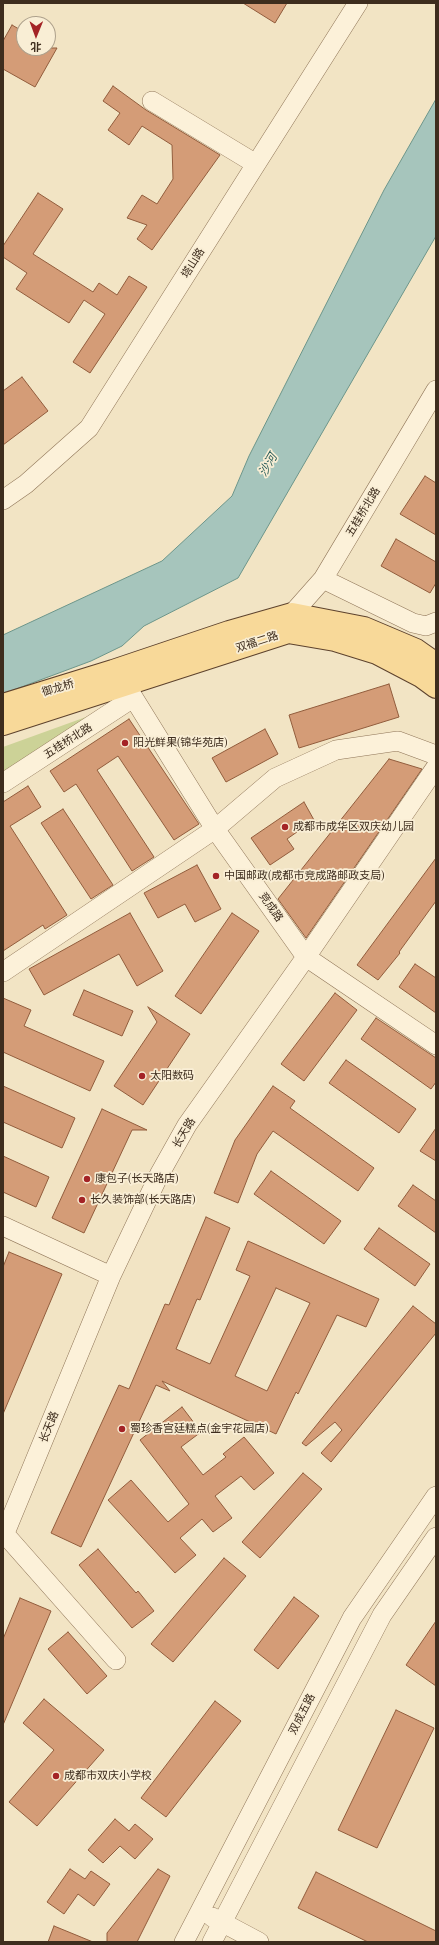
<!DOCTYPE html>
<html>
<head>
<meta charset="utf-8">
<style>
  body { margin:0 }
  #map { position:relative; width:439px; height:1945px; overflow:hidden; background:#f2e4c4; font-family:"Playfair Display","Noto Sans SC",serif }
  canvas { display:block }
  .frame { position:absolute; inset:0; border:4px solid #3e2d1e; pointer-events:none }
  .north { position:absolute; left:16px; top:16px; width:40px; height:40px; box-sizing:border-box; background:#f9eed5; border:1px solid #aea18c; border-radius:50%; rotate:181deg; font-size:11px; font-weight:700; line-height:16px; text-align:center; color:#3e2d1e }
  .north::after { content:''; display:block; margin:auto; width:14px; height:18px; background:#a42326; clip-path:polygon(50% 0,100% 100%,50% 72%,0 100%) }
</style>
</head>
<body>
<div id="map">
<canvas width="439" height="1945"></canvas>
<div class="frame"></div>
<div class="north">北</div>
</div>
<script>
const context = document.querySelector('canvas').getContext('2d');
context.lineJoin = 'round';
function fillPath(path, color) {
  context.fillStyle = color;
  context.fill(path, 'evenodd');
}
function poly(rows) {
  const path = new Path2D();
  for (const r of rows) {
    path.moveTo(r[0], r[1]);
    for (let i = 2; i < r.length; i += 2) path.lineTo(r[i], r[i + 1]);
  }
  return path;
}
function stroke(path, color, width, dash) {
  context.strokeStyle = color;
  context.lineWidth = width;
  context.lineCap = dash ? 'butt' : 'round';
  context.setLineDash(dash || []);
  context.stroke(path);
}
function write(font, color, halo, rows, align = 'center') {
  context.font = font + ' "Playfair Display","Noto Sans SC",serif';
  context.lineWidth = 3.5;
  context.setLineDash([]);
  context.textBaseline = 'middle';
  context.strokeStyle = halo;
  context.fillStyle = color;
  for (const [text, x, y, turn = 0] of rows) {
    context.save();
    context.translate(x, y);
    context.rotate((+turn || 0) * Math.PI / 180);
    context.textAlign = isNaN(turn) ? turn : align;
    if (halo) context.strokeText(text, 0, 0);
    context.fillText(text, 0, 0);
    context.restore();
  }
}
const green = poly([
  [97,713,3,774,3,747]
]);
const water = poly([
  [436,99,436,236,238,578,144,626,122,646,91,661,8,692,3,696,3,635,162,561,232,496,249,456,384,190,436,99]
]);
const building = poly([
  [243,3,287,3,275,23,243,3],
  [12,25,24,32,24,48,57,48,35,87,3,69,3,41,12,25],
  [113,86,146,110,220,155,152,250,137,239,147,225,127,218,142,195,157,204,173,179,172,145,142,126,129,145,108,130,120,113,103,101,113,86],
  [38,193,63,209,33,254,93,292,99,283,117,295,129,276,147,287,90,373,73,362,105,314,84,300,69,323,16,289,27,273,3,257,3,246,38,193],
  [22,377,48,411,3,445,3,391,22,377],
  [425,476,436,483,436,535,400,514,425,476],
  [396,539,436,562,436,583,430,593,381,566,396,539],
  [389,684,399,717,299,748,289,715,389,684],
  [129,719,199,824,174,840,118,756,97,770,154,857,132,871,76,784,64,792,50,771,129,719],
  [265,729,278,754,226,782,212,758,265,729],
  [389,759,422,769,306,938,278,899,389,759],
  [28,786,41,807,10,826,67,915,45,929,43,925,3,951,3,802,28,786],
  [304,802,314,820,287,839,294,849,270,865,251,838,304,802],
  [63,809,113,885,91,899,41,823,63,809],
  [436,858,436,901,399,952,400,953,378,980,357,965,436,858],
  [197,865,221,909,195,922,185,904,158,918,144,893,197,865],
  [130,913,163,971,137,986,119,954,44,995,29,969,130,913],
  [232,913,259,931,201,1014,175,996,232,913],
  [415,964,436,978,436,1013,399,987,415,964],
  [84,990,133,1011,122,1036,73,1015,84,990],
  [335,993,357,1010,304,1081,281,1064,335,993],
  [3,998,31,1010,24,1026,104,1061,90,1091,3,1052,3,998],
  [148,1007,190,1034,143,1105,114,1086,157,1022,148,1007],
  [376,1018,436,1058,436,1082,431,1089,361,1039,376,1018],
  [346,1060,416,1109,399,1133,329,1083,346,1060],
  [3,1086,75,1118,62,1148,3,1122,3,1086],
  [273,1086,295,1101,290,1108,374,1168,358,1191,273,1131,257,1154,238,1203,214,1193,235,1140,273,1086],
  [102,1109,147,1130,132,1130,84,1233,52,1218,102,1109],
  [436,1128,436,1161,420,1151,436,1128],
  [3,1156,49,1177,36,1207,3,1192,3,1156],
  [271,1171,341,1221,324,1244,254,1194,271,1171],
  [413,1185,436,1201,436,1233,398,1206,413,1185],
  [206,1217,230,1228,200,1300,197,1299,176,1349,210,1364,250,1276,236,1270,248,1241,379,1299,366,1327,337,1315,298,1394,296,1392,276,1434,162,1381,170,1391,156,1385,81,1547,51,1533,119,1385,129,1389,165,1304,169,1305,206,1217],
  [276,1288,310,1303,267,1391,235,1376,276,1288],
  [379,1228,430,1264,415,1286,364,1249,379,1228],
  [9,1252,62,1274,3,1414,3,1267,9,1252],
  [413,1306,436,1324,436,1333,331,1462,321,1453,342,1430,335,1422,306,1446,302,1443,413,1306],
  [182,1407,201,1432,181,1447,203,1475,226,1457,223,1454,244,1437,274,1473,254,1490,241,1476,215,1496,232,1518,213,1532,202,1519,180,1538,196,1555,175,1573,108,1500,131,1480,168,1522,189,1504,140,1440,182,1407],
  [303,1473,322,1489,260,1558,242,1542,303,1473],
  [98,1549,136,1593,138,1591,154,1611,132,1628,79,1565,98,1549],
  [224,1558,246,1576,173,1662,151,1644,224,1558],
  [294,1597,319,1616,278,1669,254,1650,294,1597],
  [20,1598,51,1611,3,1725,3,1639,20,1598],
  [436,1621,436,1686,406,1665,436,1621],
  [68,1632,107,1676,87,1694,48,1649,68,1632],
  [44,1699,104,1750,37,1826,9,1802,54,1750,23,1723,44,1699],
  [215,1701,241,1721,166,1817,141,1798,215,1701],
  [396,1710,434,1728,377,1848,338,1830,396,1710],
  [115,1819,129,1831,135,1824,153,1839,135,1859,120,1846,103,1863,88,1850,115,1819],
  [70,1869,85,1879,91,1871,110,1884,94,1906,78,1894,64,1914,47,1902,70,1869],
  [158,1869,170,1876,137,1942,107,1942,107,1933,158,1869],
  [316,1872,436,1931,436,1942,368,1942,298,1908,316,1872],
  [54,1926,93,1942,48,1942,54,1926]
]);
const minor = poly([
  [152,101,256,164],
  [3,500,26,484,89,428,358,3],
  [323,579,413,623,426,626,436,622],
  [289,627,292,614,323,579,436,390],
  [125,684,215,829,306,957,436,1045],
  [3,783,133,698],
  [3,972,215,829,275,778,336,750,398,741,436,755],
  [3,1226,111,1276],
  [3,1532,116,1660],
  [3,1538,111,1276,159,1175,187,1125,306,957,436,767],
  [212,1917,259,1942],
  [184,1942,352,1618,436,1496],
  [212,1942,382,1615,436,1537]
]);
const major = poly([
  [3,705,113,671,229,632,292,614,364,628,416,650,436,664],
  [3,724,288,632,335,640,377,653,421,676,436,687]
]);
const markers = [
  [125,743,4,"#a42326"],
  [285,827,4,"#a42326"],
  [216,876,4,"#a42326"],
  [142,1076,4,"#a42326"],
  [87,1179,4,"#a42326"],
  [82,1200,4,"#a42326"],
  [122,1429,4,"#a42326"],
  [56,1776,4,"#a42326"]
];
const streetNames = [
  ["塔山路",193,263,-58],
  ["五桂桥北路",363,512,-59],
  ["双福二路",257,642,-18],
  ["御龙桥",58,688,-17],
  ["五桂桥北路",68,741,-33],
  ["竞成路",271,907,55],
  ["长天路",184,1133,-59],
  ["长天路",49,1427,-68],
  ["双成五路",302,1714,-63]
];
const poiNames = [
  ["阳光鲜果(锦华苑店)",133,743],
  ["成都市成华区双庆幼儿园",293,827],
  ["中国邮政(成都市竞成路邮政支局)",224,876],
  ["太阳数码",150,1076],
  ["康包子(长天路店)",95,1179],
  ["长久装饰部(长天路店)",90,1200],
  ["蜀珍香宫廷糕点(金宇花园店)",130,1429],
  ["成都市双庆小学校",64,1776]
];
const waterNames = [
  ["沙河",268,465,-60]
];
fillPath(green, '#ccd297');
fillPath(water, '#a6c5bc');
stroke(water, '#6c958a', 1);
fillPath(building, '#d49c77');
stroke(building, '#915c3c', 1);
stroke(minor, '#8f7558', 20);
stroke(major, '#5d422d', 24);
stroke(minor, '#fcf1d9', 19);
stroke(major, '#f8d999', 22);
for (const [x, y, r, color] of markers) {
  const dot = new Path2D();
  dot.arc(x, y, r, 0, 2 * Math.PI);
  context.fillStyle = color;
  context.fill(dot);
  stroke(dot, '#f9eed5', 1.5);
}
write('11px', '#3e2d1e', '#f9eed5', streetNames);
write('11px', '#3e2d1e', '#f9eed5', poiNames, 'left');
write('italic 12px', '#2c5f5b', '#f9eed5', waterNames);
</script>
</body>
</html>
